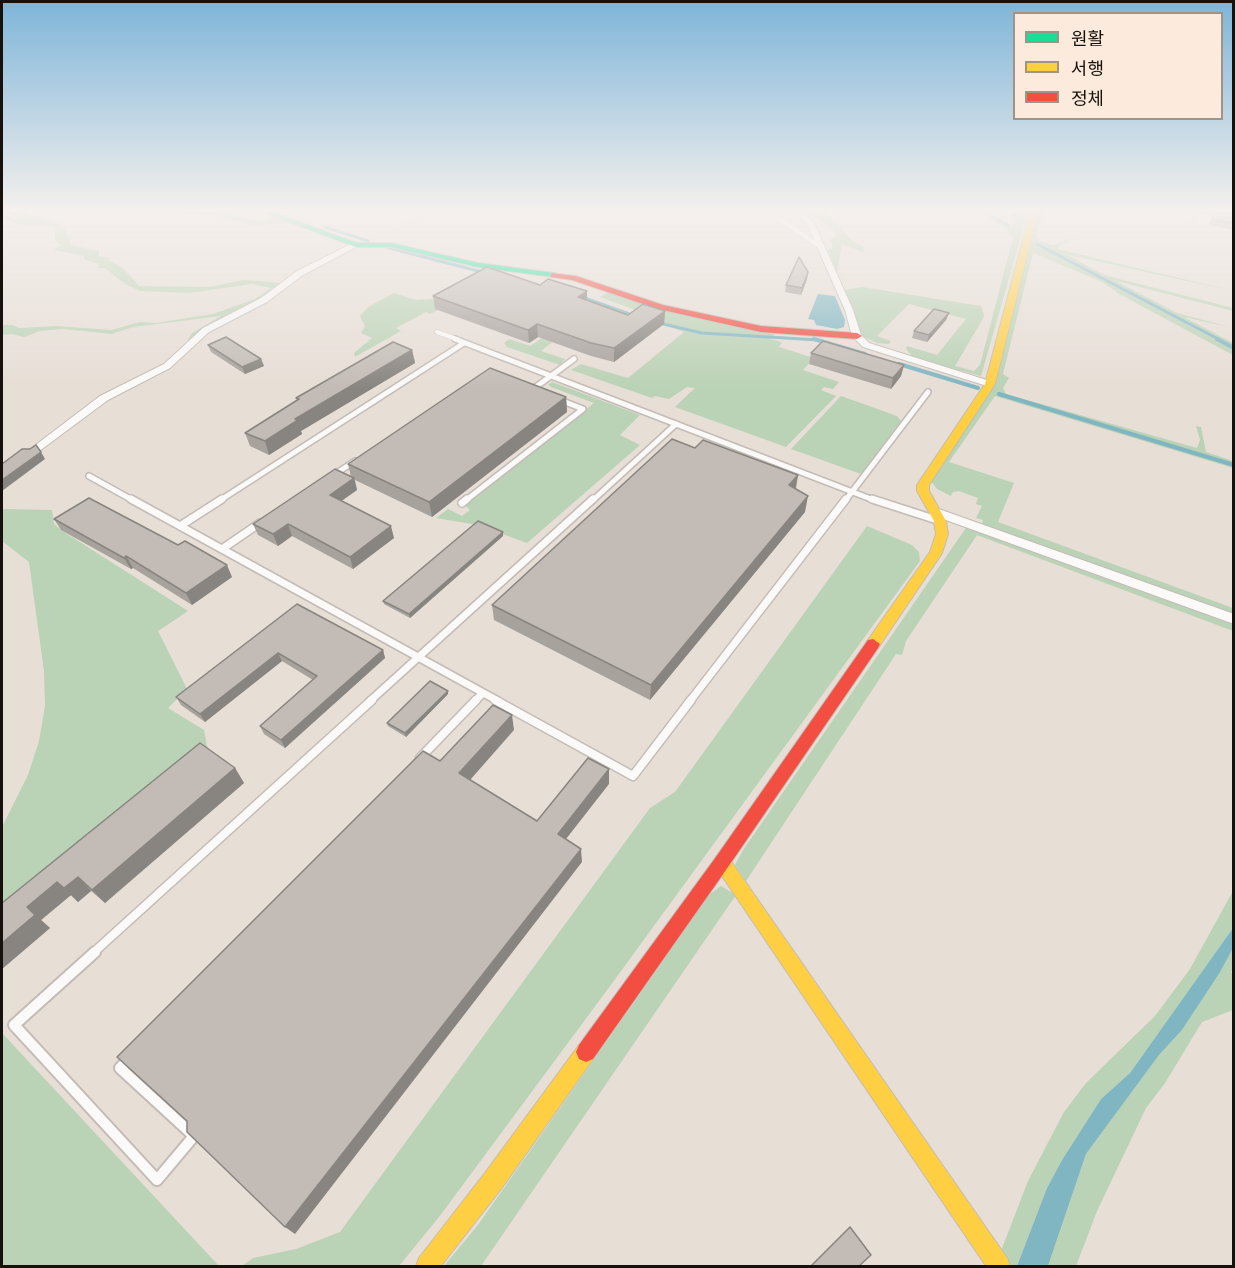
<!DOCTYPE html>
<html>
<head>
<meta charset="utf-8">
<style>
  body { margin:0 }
  #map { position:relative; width:1235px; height:1268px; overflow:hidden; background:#e7ded6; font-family:"PT Sans Narrow","Noto Sans KR",sans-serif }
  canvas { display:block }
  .frame { position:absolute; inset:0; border:3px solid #16110c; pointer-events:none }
  .legend { position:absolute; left:1013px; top:12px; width:210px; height:108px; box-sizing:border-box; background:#fcebdc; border:2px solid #a09489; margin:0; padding:8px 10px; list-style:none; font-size:18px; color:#16110c }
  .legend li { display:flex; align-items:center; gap:12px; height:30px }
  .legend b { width:30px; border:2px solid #a09489 }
</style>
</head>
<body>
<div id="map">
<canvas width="1235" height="1268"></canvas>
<div class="frame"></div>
<ul class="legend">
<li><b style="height:8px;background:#16e098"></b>원활</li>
<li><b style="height:8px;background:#ffcf43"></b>서행</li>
<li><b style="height:8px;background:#f24e42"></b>정체</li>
</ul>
</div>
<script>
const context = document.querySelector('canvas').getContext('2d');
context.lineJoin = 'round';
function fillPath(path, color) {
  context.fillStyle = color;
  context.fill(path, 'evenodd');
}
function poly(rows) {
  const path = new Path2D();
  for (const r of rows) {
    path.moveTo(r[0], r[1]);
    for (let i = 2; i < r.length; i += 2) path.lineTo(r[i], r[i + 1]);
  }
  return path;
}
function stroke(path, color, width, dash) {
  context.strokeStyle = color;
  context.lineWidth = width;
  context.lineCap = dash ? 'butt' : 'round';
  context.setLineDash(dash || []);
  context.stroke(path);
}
const green = poly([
  [6,212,21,212,63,225,71,245,99,251,99,256,110,258,108,260,124,269,139,286,209,287,244,280,281,283,251,303,201,329,187,341,192,333,221,316,133,327,112,334,63,329,40,331,24,337,12,334,2,335,2,325,13,325,19,328,57,326,111,330,140,322,156,323,213,314,255,299,271,288,252,284,189,293,140,291,125,284,105,268,98,268,99,264,85,260,84,256,54,250,61,245,55,240,55,227,17,224,2,218,2,215,22,221],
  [172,212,222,212,259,222,274,217,297,223,253,225,216,216],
  [802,212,821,212,830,216,853,241,864,247,863,252,842,244,837,271,828,250,833,248,830,240,836,236,834,232,820,219],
  [979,212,1010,226,1017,222,1008,212,1028,212,981,376,914,358,906,349,907,346,937,355,966,319,909,304,877,336,891,341,889,344,877,343,862,336,858,331,845,290,862,287,981,306,984,316,981,322,955,366,974,371,980,365,1013,237,1002,226],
  [1038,212,1043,212,1037,237,1039,241,1053,245,1076,238,1060,245,1058,249,1233,291,1068,255,1104,275,1233,308,1233,311,1116,281,1177,313,1233,328,1184,317,1233,343,1233,347,1037,244,1233,349,1233,355,1119,294,1102,282,1033,253,1003,374,1009,378,1003,388,1006,394,1197,448,1200,440,1196,426,1201,427,1206,452,1233,461,1233,464,996,394,1233,466,1233,468,995,396,949,462,1014,483,998,522,1233,608,1233,614,982,524,983,520,976,518,982,506,976,504,978,498,959,491,953,492,951,496,937,489,931,481,989,392],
  [609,292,775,334,770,339,782,342,779,347,814,358,803,370,839,382,833,389,824,387,821,390,836,396,786,447,675,407,695,388,687,387,669,399,655,396,652,398,571,370,581,364,628,378,684,332,635,315,638,311,600,297],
  [394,293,416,300,442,298,438,310,430,314,426,312,396,328,401,331,355,357,354,353,372,338,361,333,365,326,360,316,368,307],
  [554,330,563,334,541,351,565,359,560,365,507,347,504,343,509,339,530,346],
  [552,382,640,415,620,435,640,445,527,543,478,525,436,518,448,509,462,516,470,510,465,505,594,403,551,387,548,385],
  [841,396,897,416,901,421,861,474,791,449],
  [2,509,52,510,54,524,61,530,188,611,158,631,187,689,168,708,204,730,208,751,2,925,2,827,28,775,39,741,45,706,44,671,29,562,2,541],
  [968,525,1233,623,1233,631,977,535,906,641,902,655,896,654,746,881,735,865,743,850],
  [867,526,912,545,919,552,920,561,613,982,439,1217,399,1266,242,1266,253,1258,296,1249,340,1232,650,808,675,792],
  [721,886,736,895,481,1266,444,1266,478,1225,710,894],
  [1233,891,1233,928,1130,1073,1101,1099,1062,1160,1047,1188,1017,1266,1011,1266,1001,1251,1028,1181,1064,1112,1086,1083,1155,1016,1190,969],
  [1233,948,1233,967,1231,972,1233,975,1233,1010,1202,1022,1165,1083,1146,1108,1097,1211,1076,1266,1048,1266,1086,1154,1159,1055,1182,1030],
  [2,1033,219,1266,2,1266]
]);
const water = poly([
  [818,294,835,296,845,320,844,327,837,329,816,325,814,320,808,319],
  [1233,928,1233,948,1220,972,1182,1030,1159,1055,1086,1154,1048,1266,1017,1266,1047,1188,1062,1160,1101,1099,1130,1073]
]);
const streamFar1 = poly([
  [984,212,1008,225],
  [1203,212,1217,216],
  [325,227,368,241],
  [1037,244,1220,340],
  [389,248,486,273],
  [582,297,635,316],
  [659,323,702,333,819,340]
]);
const stream = poly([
  [814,339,865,354],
  [1217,339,1234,348],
  [899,364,978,388],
  [999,394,1234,465]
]);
const path = poly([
  [390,232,431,212]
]);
const laneFar4 = poly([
  [778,218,822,248],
  [437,332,459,340]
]);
const laneFar3 = poly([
  [455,339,876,501],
  [533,389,574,359],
  [89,476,134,501],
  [332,476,355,461],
  [219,501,464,343],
  [465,501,583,409,560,400],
  [592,501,676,424],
  [845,501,928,392]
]);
const laneFar2 = poly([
  [131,499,498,701],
  [872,499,937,520],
  [462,503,467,499],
  [180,526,222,499],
  [222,549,260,523],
  [370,701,593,499],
  [475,701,483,693],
  [690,701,846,499]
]);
const laneFar1 = poly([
  [495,700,633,776,691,700],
  [420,758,476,700],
  [93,953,372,700]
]);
const lane = poly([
  [95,952,14,1025,157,1180,194,1136,120,1068,131,1057]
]);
const street = poly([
  [795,212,803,212,814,223,853,310,861,335,869,343,993,382,993,386,987,386,863,347,852,336,845,310,807,224,795,212],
  [1179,212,1187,212,1193,217,1186,219,1179,212],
  [353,243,360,245,303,275,267,302,209,332,170,368,108,400,34,455,30,456,25,453,100,396,164,364,203,328,261,298,297,271,353,243],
  [936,508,1234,614,1234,624,932,515,930,512,932,509,936,508]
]);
const fast = poly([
  [262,212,272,212,357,243,391,243,478,263,554,273,558,275,554,277,478,267,391,247,356,247,262,212]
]);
const slow = poly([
  [1030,212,1038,212,995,384,929,485,929,491,946,521,948,534,942,553,878,648,868,648,866,644,868,640,930,552,936,534,934,521,917,491,917,485,985,384,1030,212],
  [722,854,728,857,1007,1258,1010,1266,986,1266,716,867,714,862,716,857,722,854],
  [586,1042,593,1045,596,1052,593,1059,501,1189,441,1266,416,1266,419,1258,485,1173,579,1045,586,1042]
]);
const jam = poly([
  [551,273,576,276,663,305,761,326,857,333,862,336,857,339,761,332,658,309,572,280,551,277,551,273],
  [873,639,880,644,878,648,728,867,593,1059,586,1062,579,1059,576,1052,579,1045,716,857,868,640,873,639]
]);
const wall = poly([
  [1214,212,1233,212,1233,230,1209,225],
  [808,272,807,279,801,295,785,292,786,285],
  [433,296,587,300,628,315,665,311,664,324,614,362,591,356,538,337,529,343,435,309],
  [949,313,946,320,927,342,912,338,914,331],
  [208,345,261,359,264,366,245,374,211,352],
  [412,350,415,363,301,431,302,434,269,455,250,446,245,433,297,400,296,398],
  [811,353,904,365,901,376,891,389,809,364],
  [566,397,567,412,432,517,355,480,357,490,341,501,394,538,353,569,292,536,278,546,258,535,253,524,351,477,348,464],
  [695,448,798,475,796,489,805,512,650,700,494,620,492,605],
  [54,519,232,577,192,605,133,568,131,569,61,530],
  [503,536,410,618,384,604,383,601],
  [297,604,383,650,385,658,285,748,264,734,260,726,313,680,282,661,205,722,181,705,176,697],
  [448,694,406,737,388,726,387,723],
  [235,768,244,783,105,903,91,891,78,902,71,895,41,920,50,928,2,969,2,903]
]);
const shadedWall = poly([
  [808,272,807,279,801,295,802,288],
  [587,291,587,304,578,297],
  [665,311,664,324,614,362,614,348],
  [949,313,946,320,927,342,929,335],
  [537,324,538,337,529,343,528,330],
  [412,350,415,363,301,431,302,434,269,455,265,441,295,419],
  [261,359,264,366,245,374,242,367],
  [904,365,901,376,891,389,893,378],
  [566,397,567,412,432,517,429,502],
  [41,452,45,459,2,491,2,480],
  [798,475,795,491,789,485],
  [354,478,357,490,333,507,330,495],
  [808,496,805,512,650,700,651,685],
  [288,524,292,536,278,546,273,534],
  [391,526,394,538,353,569,350,557],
  [503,532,503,536,410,618,409,614],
  [126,556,133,568,131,569,124,558],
  [227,565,232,577,192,605,186,593],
  [383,650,385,658,285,748,281,740],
  [278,653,282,661,205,722,200,714],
  [448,691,448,694,406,737,405,733],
  [512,715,514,730,463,788,459,773],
  [235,768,244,783,105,903,92,890],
  [609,769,609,784,559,848,558,834],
  [581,849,582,862,295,1234,285,1227],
  [78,877,91,891,78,902,64,888],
  [57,882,71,895,41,920,50,928,2,969,2,943,27,907]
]);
const building = poly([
  [1215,212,1233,212,1233,223,1212,219,1215,212],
  [799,257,808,272,802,288,786,285,799,257],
  [487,267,540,285,548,279,587,291,578,297,628,315,643,304,665,311,614,348,591,343,537,324,528,330,433,296,487,267],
  [934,309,949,313,929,335,914,331,934,309],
  [226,337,261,359,242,367,208,345,226,337],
  [823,341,904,365,893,378,811,353,823,341],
  [393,342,412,350,295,419,298,420,265,441,245,433,299,399,296,398,393,342],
  [490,368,566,397,429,502,348,464,490,368],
  [672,439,695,448,703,440,798,475,789,485,808,496,651,685,492,605,672,439],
  [36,445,41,452,2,480,2,464,22,449,30,449,36,445],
  [335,469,354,478,330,495,391,526,350,557,288,524,273,534,253,524,335,469],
  [89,498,178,545,185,541,227,565,186,593,126,556,124,558,54,519,89,498],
  [478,521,503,532,409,614,383,601,478,521],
  [297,604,383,650,281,740,260,726,317,676,278,653,200,714,176,697,297,604],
  [430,681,448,691,405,733,387,723,430,681],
  [493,705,512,715,459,773,537,821,588,758,609,769,558,834,581,849,285,1227,187,1132,187,1121,117,1057,423,751,440,761,493,705],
  [200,743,235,768,92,890,78,877,64,888,57,882,27,907,35,915,2,943,2,903,200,743],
  [850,1227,871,1255,859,1266,811,1266,850,1227]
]);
fillPath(green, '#bad2b5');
fillPath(water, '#7fb6c2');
stroke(streamFar1, '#7fb6c2', 3);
stroke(stream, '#7fb6c2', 4);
stroke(laneFar4, '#c3bcb6', 5);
stroke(laneFar3, '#c3bcb6', 8);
stroke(laneFar2, '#c3bcb6', 10);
stroke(laneFar1, '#c3bcb6', 11);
stroke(lane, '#c3bcb6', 14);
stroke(street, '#c3bcb6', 2);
stroke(fast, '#c3bcb6', 2);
stroke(slow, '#c3bcb6', 2);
stroke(jam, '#c3bcb6', 2);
stroke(path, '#d0cecc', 1.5, [3, 1.5]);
stroke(laneFar4, '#fbfaf9', 4);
stroke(laneFar3, '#fbfaf9', 5);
stroke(laneFar2, '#fbfaf9', 7);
stroke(laneFar1, '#fbfaf9', 8);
stroke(lane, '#fbfaf9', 10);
fillPath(street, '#fbfaf9');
fillPath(fast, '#16e098');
fillPath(slow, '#ffcf43');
fillPath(jam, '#f24e42');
fillPath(wall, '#a8a29d');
fillPath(shadedWall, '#88847f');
fillPath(building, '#c3bcb6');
stroke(building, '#88847f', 1.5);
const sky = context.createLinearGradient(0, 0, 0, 389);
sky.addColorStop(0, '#7eb5d9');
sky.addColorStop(0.54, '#f4f0ed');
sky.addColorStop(1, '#f4f0ed00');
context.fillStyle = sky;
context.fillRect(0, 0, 1235, 389);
</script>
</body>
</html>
